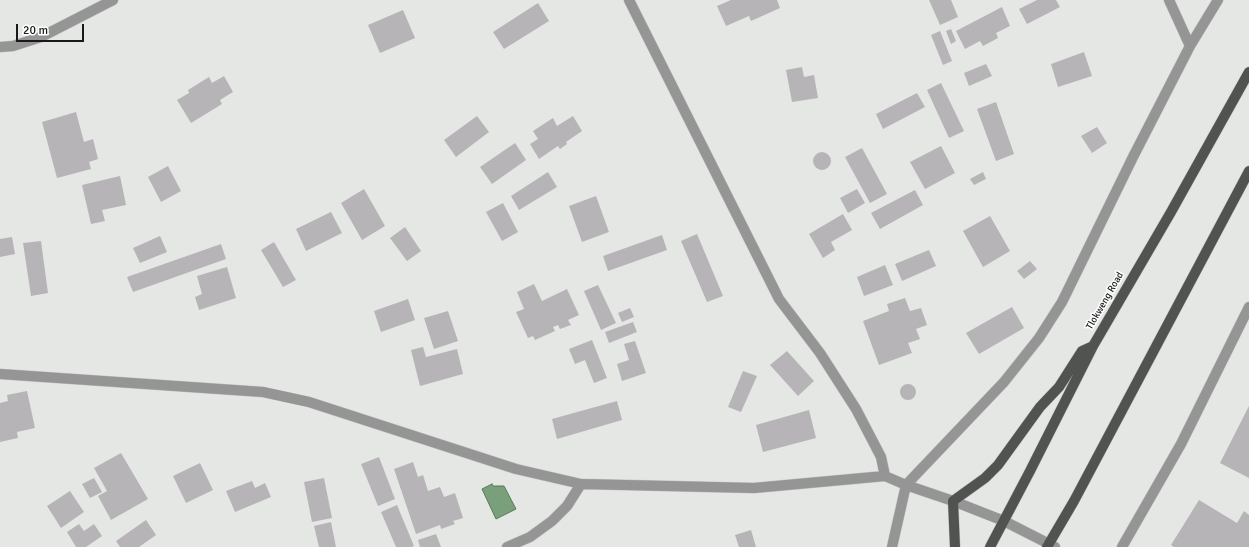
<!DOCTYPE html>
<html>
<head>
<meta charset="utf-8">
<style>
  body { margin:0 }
  #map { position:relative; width:1249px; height:547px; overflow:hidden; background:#e4e7e4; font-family:Signika,sans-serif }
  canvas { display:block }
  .scale { position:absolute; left:16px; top:24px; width:68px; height:18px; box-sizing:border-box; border:2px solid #181918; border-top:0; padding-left:5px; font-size:12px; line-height:14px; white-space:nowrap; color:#181918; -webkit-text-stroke:3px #fff; paint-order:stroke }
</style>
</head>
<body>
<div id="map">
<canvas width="1249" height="547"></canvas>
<div class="scale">20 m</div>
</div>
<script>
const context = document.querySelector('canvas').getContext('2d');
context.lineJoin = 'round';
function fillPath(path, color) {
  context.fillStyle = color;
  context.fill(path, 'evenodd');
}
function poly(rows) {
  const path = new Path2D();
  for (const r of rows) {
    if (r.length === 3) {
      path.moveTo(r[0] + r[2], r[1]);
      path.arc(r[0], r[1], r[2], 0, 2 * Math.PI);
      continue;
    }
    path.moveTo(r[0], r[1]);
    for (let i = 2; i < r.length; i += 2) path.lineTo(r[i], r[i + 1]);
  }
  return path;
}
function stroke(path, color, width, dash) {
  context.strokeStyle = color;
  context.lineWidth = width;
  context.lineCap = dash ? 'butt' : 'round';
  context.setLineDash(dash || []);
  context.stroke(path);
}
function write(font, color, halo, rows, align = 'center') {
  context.font = font + ' Signika,sans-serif';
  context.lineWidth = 3;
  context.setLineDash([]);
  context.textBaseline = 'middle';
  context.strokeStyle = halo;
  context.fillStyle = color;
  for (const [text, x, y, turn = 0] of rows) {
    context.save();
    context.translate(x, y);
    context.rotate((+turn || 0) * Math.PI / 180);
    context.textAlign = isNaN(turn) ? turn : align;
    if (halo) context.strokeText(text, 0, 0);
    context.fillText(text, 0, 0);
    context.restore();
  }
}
const water = poly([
  [492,484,493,486,504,486,516,509,496,519,482,489,492,484]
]);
const building = poly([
  [731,0,777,0,780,8,751,21,749,16,726,26,717,6],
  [929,0,951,0,958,17,940,25],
  [1037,0,1056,0,1060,7,1027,24,1019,9],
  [538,3,549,21,504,49,493,32],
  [1002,7,1010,26,996,33,998,38,983,46,980,41,965,49,956,31],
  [403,10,415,38,380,53,368,25],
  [951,29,956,41,951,44,946,31],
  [940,31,952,61,943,65,931,35],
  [1084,52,1092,76,1058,87,1051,64],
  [986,64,992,76,969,86,964,73],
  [802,67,804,77,814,75,818,98,792,102,786,70],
  [224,76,233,92,220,100,222,104,191,123,177,100,189,93,188,90,209,77,212,83],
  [941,83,964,131,949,138,927,90],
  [917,93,925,107,883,129,876,114],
  [996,102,1014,154,996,161,977,109],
  [76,112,84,142,93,139,98,159,89,162,91,169,57,178,42,122],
  [477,116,489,132,456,157,444,140],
  [573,116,582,131,566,142,567,144,560,149,558,146,539,159,530,144,538,139,533,131,553,118,557,126],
  [1097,127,1107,143,1092,153,1081,136],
  [515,143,526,160,492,184,480,167],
  [941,146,955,173,925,189,910,162],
  [862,148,887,194,870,203,845,157],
  [822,161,9],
  [168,166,181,191,161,202,148,177],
  [548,172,557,187,519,210,511,196],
  [983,172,986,179,974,185,970,179],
  [120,176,126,205,102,210,105,221,91,224,82,185],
  [364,189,385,226,362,240,341,203],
  [857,189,865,203,848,213,840,198],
  [915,190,923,205,880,229,871,213],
  [596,196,609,232,582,242,569,206],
  [503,203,518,232,502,241,486,212],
  [331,212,342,233,306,251,296,229],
  [843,214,852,230,831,242,835,250,823,258,809,234],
  [990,216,1010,251,983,267,963,231],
  [405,227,421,251,407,261,390,238],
  [697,234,723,296,707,302,681,241],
  [662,235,667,250,608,271,603,256],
  [160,236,167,252,140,263,133,248],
  [12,237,15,254,0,257,0,239],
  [41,241,48,293,31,296,23,243],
  [274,242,296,280,283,287,261,250],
  [221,244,226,259,133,292,127,277],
  [929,250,936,266,902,281,895,264],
  [1030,261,1037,269,1024,279,1017,271],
  [885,265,893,285,864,296,857,277],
  [227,267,236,298,199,310,195,297,202,294,197,276],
  [534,284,542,301,567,289,579,315,568,320,571,325,560,329,558,325,553,327,555,331,535,340,533,336,528,338,516,312,524,309,517,292],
  [598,285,616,323,601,330,584,291],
  [905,298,910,311,921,308,927,325,916,329,920,339,908,343,912,353,879,365,863,321,889,311,887,304],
  [408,299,415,320,381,332,374,311],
  [1012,307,1024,328,979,354,966,333],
  [630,308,634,317,622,322,618,313],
  [448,311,458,341,434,349,424,318],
  [633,322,637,332,609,343,605,332],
  [592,340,607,378,594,383,585,360,575,364,569,349],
  [635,341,646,373,622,381,617,364,629,360,624,344],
  [423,347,426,357,457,349,463,374,420,386,411,350],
  [787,351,814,381,798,396,770,365],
  [743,371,757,376,741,412,728,407],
  [908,392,8],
  [27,391,35,428,17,432,18,438,0,442,0,403,8,401,7,395],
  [617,401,622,420,557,439,552,419],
  [1249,406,1249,478,1220,463],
  [809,410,816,438,763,452,756,425],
  [121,453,148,499,111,520,98,496,107,491,94,468],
  [379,457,395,499,378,506,361,464],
  [413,462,418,477,423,475,428,491,440,487,444,497,455,493,463,518,453,521,455,524,441,529,440,525,416,534,394,469],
  [200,463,213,490,186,503,173,476],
  [94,478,102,492,90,498,82,484],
  [324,478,332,518,312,522,304,482],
  [252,481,255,488,265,483,271,497,235,512,226,491],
  [70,491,84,512,61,528,47,506],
  [1199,500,1237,523,1244,511,1249,515,1249,547,1174,547,1171,545],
  [397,505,414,546,411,547,396,547,381,512],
  [146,520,156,535,139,547,120,547,116,541],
  [331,522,336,547,319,547,314,526],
  [79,524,84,531,94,524,102,536,86,547,76,547,67,532],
  [751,530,756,547,739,547,735,535],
  [436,534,441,547,420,547,418,540]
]);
const street = poly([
  [629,0,779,299,820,353,856,409,881,457,885,476],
  [1169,0,1190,46],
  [0,47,13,46,41,37,113,0],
  [0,374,263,392,309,402,516,469,581,484,754,488,885,476,906,485,953,501,1004,521,1055,547],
  [507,547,530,537,552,521,567,506,581,484],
  [892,547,906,485,1004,382,1039,338,1062,302,1133,157,1190,46,1218,0],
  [1122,547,1181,444,1249,307]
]);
const primary = poly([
  [955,547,953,501,985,478,998,465,1040,407,1059,387,1082,351,1093,346],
  [990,547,1030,471,1093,346,1171,212,1249,72],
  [1047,547,1074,501,1249,171]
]);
const streetNames = [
  ["Tlokweng Road",1105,301,-60]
];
fillPath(water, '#7a9f7b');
stroke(water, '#5d775d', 1);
fillPath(building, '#b6b4b7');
stroke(street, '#bfc2bf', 11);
stroke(primary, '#bfc2bf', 11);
stroke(street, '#949594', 10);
stroke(primary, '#515351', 10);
write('10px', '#181918', '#fff', streetNames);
</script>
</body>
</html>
